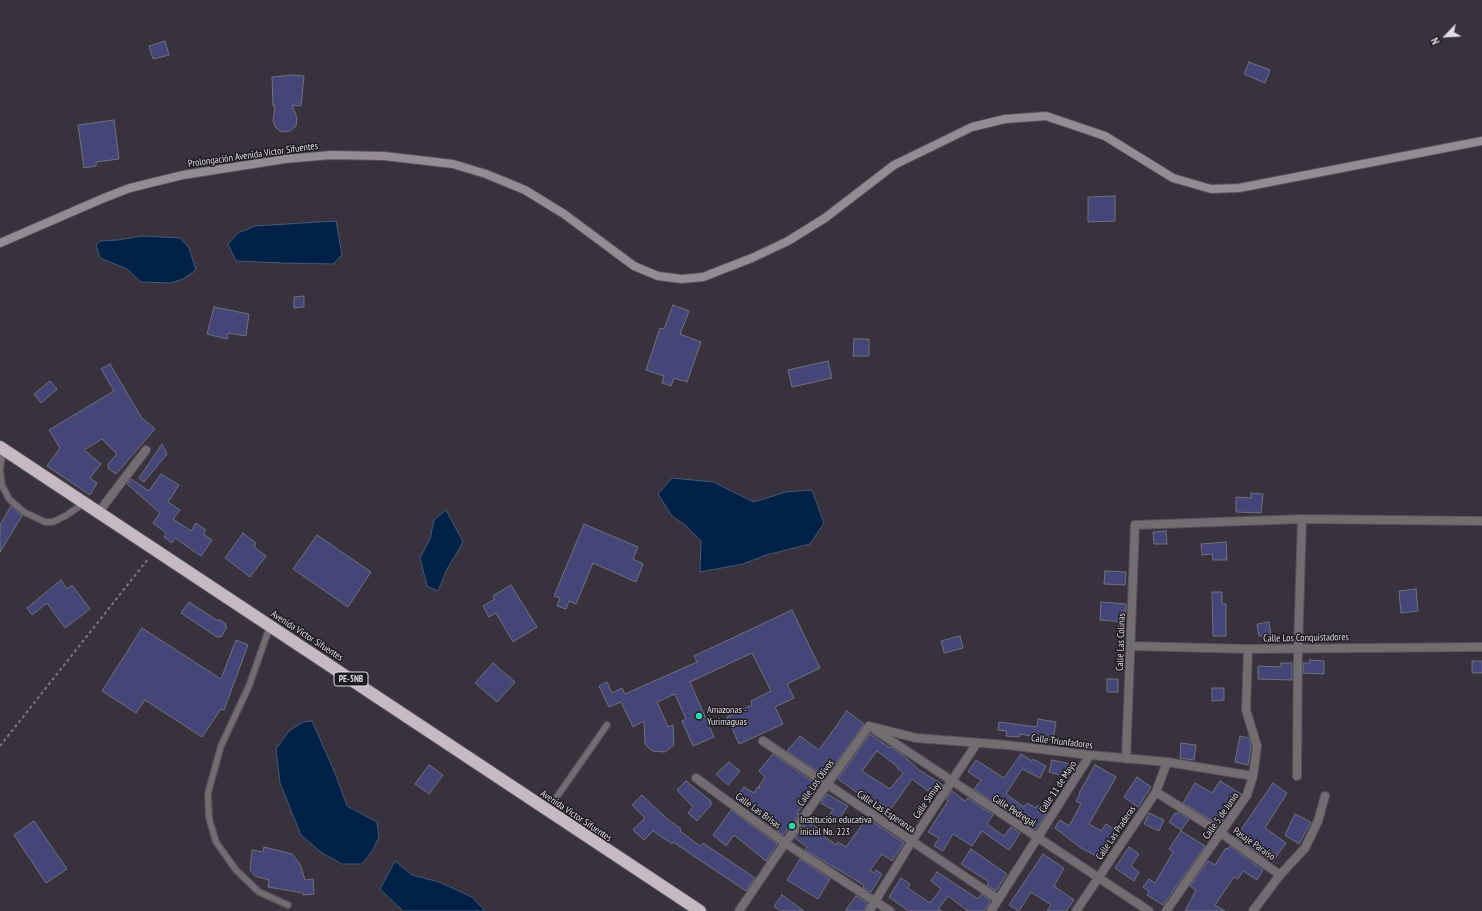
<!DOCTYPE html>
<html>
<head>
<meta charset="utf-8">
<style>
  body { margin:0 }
  #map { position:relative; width:1482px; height:911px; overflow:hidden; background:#37323d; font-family:"PT Sans Narrow",sans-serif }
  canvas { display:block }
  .north { position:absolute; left:1426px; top:16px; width:40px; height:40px; -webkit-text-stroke:3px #1e1b20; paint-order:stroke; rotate:245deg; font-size:11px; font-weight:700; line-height:16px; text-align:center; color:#dfdce2 }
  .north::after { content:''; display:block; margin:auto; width:14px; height:18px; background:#dfdce2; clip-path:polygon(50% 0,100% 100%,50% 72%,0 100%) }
</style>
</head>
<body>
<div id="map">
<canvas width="1482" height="911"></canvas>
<div class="north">N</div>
</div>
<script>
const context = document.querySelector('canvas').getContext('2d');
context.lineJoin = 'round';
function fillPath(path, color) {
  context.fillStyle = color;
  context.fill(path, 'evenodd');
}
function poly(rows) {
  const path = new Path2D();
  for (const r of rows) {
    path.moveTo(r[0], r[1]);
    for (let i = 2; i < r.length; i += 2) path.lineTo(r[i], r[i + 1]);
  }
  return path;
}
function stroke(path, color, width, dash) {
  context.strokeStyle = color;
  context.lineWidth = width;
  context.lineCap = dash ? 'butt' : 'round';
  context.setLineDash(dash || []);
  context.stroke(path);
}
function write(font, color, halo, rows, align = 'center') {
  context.font = font + ' "PT Sans Narrow",sans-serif';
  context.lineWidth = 3;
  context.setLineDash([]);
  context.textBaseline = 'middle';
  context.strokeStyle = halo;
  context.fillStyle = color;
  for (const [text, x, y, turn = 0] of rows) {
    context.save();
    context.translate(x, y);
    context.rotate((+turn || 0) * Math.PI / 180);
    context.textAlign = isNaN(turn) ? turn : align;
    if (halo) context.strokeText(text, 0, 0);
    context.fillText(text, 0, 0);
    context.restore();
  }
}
const water = poly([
  [336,221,342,255,333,264,283,263,236,261,228,244,238,233,255,226,336,221],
  [142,236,180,238,189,248,196,270,183,279,171,283,141,282,127,269,100,258,96,245,100,241,118,240,142,236],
  [672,478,713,482,754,502,786,492,812,490,824,523,810,544,766,555,743,564,700,572,701,541,684,524,672,516,658,494,672,478],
  [446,510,463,542,447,569,438,591,427,586,420,558,430,539,434,520,446,510],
  [312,721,335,773,347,806,377,822,379,837,373,850,362,864,342,864,322,853,301,835,280,783,276,749,289,731,303,722,312,721],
  [395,861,412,875,439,882,472,897,485,911,403,911,380,889,395,861]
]);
const building = poly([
  [165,41,169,55,153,59,149,46,165,41],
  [1249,62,1270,70,1265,83,1244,74,1249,62],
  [293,75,304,76,301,106,292,105,297,118,296,126,290,131,282,132,276,128,273,121,275,106,273,106,272,77,293,75],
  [114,120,119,159,96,162,96,166,84,168,78,125,114,120],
  [1115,196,1115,221,1088,222,1088,197,1115,196],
  [304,296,304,307,294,308,294,297,304,296],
  [673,305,689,311,680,334,701,342,687,382,674,378,671,386,662,383,664,376,646,370,660,328,664,329,673,305],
  [214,307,249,314,246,336,228,333,227,339,207,334,214,307],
  [854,339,869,339,869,356,853,356,854,339],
  [828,361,832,378,792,387,788,370,828,361],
  [110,364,141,417,155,429,116,474,108,468,108,464,117,454,102,439,84,450,101,464,90,478,97,483,90,495,47,466,60,448,49,430,114,391,101,369,110,364],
  [50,381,57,389,41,403,34,394,50,381],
  [162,444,167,454,144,482,139,478,162,444],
  [161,474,179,485,168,502,180,510,173,519,191,531,196,523,206,530,203,534,212,540,201,556,175,538,172,543,164,537,166,533,153,523,160,513,127,484,131,479,149,491,161,474],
  [1251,493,1263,494,1261,513,1236,512,1236,497,1251,498,1251,493],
  [11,506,22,516,0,552,0,525,11,506],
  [584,524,638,547,633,559,643,564,636,582,593,563,576,604,569,601,566,609,557,606,560,598,554,596,584,524],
  [1166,531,1167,544,1154,544,1153,532,1166,531],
  [243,533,256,543,254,547,266,556,250,577,225,558,243,533],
  [317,535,371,572,348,607,293,569,317,535],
  [1226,542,1227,560,1213,560,1212,554,1202,555,1201,544,1226,542],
  [1105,571,1126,572,1125,585,1104,584,1105,571],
  [61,580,67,589,72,585,90,609,65,628,47,603,32,615,27,608,61,580],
  [511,585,537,627,513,642,496,613,489,617,483,606,495,599,493,596,511,585],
  [1416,589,1418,611,1401,613,1399,591,1416,589],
  [1212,592,1222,592,1222,604,1226,604,1226,636,1213,636,1212,592],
  [189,602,218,621,219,619,226,624,225,626,227,627,221,637,217,637,181,613,189,602],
  [1101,602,1126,604,1125,622,1100,620,1101,602],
  [792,610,820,668,787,684,794,698,775,707,783,724,739,744,727,717,752,705,751,701,771,691,752,653,690,682,714,737,693,746,682,721,686,719,675,694,657,702,668,727,673,725,674,745,665,752,652,751,645,744,644,721,633,727,621,702,609,707,599,686,607,682,612,693,622,688,625,694,697,662,694,656,792,610],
  [1269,622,1271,635,1259,636,1257,624,1269,622],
  [142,628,221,679,236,640,248,645,224,710,221,709,202,737,145,700,136,713,102,691,142,628],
  [960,636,963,648,944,653,941,641,960,636],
  [1310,660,1324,661,1324,674,1303,673,1303,663,1310,663,1310,660],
  [1472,661,1482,661,1482,673,1472,673,1472,661],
  [493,663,515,682,497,702,475,683,493,663],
  [1281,663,1292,663,1292,680,1258,679,1258,666,1281,667,1281,663],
  [1107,679,1118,679,1118,692,1107,692,1107,679],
  [1212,688,1224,688,1224,700,1212,701,1212,688],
  [847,711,864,724,826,777,787,751,800,736,819,750,847,711],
  [1038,719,1056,722,1053,740,1020,734,1019,737,1006,736,1007,731,998,730,999,722,1037,727,1038,719],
  [870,734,890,748,891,747,904,756,919,770,943,785,937,793,930,788,928,791,912,779,886,816,874,807,875,805,838,779,870,734],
  [877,751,898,767,897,768,903,773,890,789,862,771,877,751],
  [1240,736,1249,738,1251,746,1248,765,1235,762,1240,736],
  [1181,743,1196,745,1194,760,1180,758,1181,743],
  [773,754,819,786,797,813,799,814,783,835,736,798,744,787,754,793,758,787,760,789,759,786,765,777,759,771,773,754],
  [1021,754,1032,761,1033,759,1046,766,1040,778,1022,769,1006,794,1024,807,1027,803,1036,808,1038,805,1047,812,1036,830,974,789,981,780,968,772,976,760,1004,778,1021,754],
  [1052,760,1070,764,1068,777,1049,772,1052,760],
  [729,762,740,771,728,785,716,774,729,762],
  [429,765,443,775,429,794,415,784,429,765],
  [1095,765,1116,777,1089,824,1101,831,1106,824,1118,832,1102,859,1081,848,1055,828,1060,820,1069,826,1081,804,1076,801,1080,794,1079,793,1095,765],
  [1137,777,1151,787,1138,807,1124,797,1137,777],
  [686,781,711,801,711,805,697,821,688,813,693,807,677,790,686,781],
  [1220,781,1241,794,1219,825,1183,803,1195,783,1212,793,1220,781],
  [1273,783,1287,793,1265,828,1286,843,1273,861,1270,859,1269,860,1236,837,1273,783],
  [952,791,965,801,968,798,993,815,987,824,1004,836,1011,827,1020,833,1009,850,982,831,972,846,953,834,943,851,934,846,939,838,928,832,948,801,946,799,952,791],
  [827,794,848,806,837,822,828,816,833,810,821,803,827,794],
  [642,795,666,818,681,829,680,831,700,846,703,843,755,878,746,891,673,842,672,844,653,831,644,840,633,830,645,818,632,805,642,795],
  [731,810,777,844,766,861,734,835,726,846,713,835,731,810],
  [1178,812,1189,819,1181,830,1169,822,1175,813,1177,814,1178,812],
  [1149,813,1164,820,1159,831,1144,824,1149,813],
  [1295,814,1311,822,1299,844,1285,835,1295,814],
  [867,818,904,843,892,861,882,854,870,870,874,873,876,870,882,874,871,892,863,887,864,885,805,850,807,847,795,838,808,821,820,830,818,832,836,845,838,842,846,847,867,818],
  [34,821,67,869,46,883,14,835,34,821],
  [1181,831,1205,846,1163,905,1147,895,1149,891,1143,887,1149,879,1155,883,1173,852,1169,849,1181,831],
  [1230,846,1263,870,1257,880,1243,871,1238,879,1234,877,1215,905,1225,911,1185,911,1196,890,1190,886,1208,861,1215,865,1226,848,1228,849,1230,846],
  [264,847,292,854,300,864,305,880,313,879,314,894,303,895,303,893,268,887,269,880,255,876,250,870,252,850,263,852,264,847],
  [1129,847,1139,854,1131,866,1139,872,1134,881,1115,868,1129,847],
  [971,849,1007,874,996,891,987,885,989,882,961,864,971,849],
  [1043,854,1064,868,1054,886,1074,900,1066,911,1047,911,1051,905,1031,892,1019,911,1009,905,1043,854],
  [800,859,830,879,818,899,787,880,800,859],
  [937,872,978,899,981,894,990,900,989,904,984,911,968,911,948,896,938,909,942,911,909,911,889,897,901,878,910,884,908,888,930,903,941,889,931,881,937,872],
  [782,895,804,911,781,911,774,906,782,895],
  [856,896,867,903,864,911,845,911,856,896]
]);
const path = poly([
  [0,746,148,559]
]);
const lane = poly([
  [3,449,0,469,2,485,9,499,24,512,45,522,53,522,67,515,84,503],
  [270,626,249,686,221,746,208,793,209,818,216,842,236,870,259,892,288,905],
  [547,811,607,725]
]);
const street = poly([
  [98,513,146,450],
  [1131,646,1248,649,1482,647],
  [869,726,916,738,1007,745,1090,755,1167,762,1253,776],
  [875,730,1149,911],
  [763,741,998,899],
  [1126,759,1135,525,1302,519,1482,521],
  [1297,776,1298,648,1302,519],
  [696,778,785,843,890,911],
  [1156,792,1221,833,1280,875],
  [739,911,785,843,869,726],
  [869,911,912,841,977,743],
  [991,911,1090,755],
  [1076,911,1156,792,1167,762],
  [1166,911,1247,795,1253,776,1257,746,1246,710,1248,649],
  [1253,911,1280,875,1305,848,1318,821,1325,796]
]);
const secondary = poly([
  [0,243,104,198,130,188,183,175,285,159,331,155,384,156,453,164,486,174,525,190,564,214,634,266,658,276,682,279,703,277,752,258,788,241,825,218,894,165,972,127,1005,119,1046,116,1105,136,1173,178,1211,189,1239,188,1482,141]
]);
const highway = poly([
  [0,447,700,911]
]);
const markers = [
  [699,716,4,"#2cd5ab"],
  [792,826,4,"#2cd5ab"]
];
const shields = [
  [351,679,34]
];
const shieldNames = [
  ["PE-5NB",351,679]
];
const streetNames = [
  ["Prolongación Avenida Victor Sifuentes",253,155,-8],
  ["Avenida Victor Sifuentes",307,636,33],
  ["Calle Los Conquistadores",1306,638,-1],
  ["Calle Las Colinas",1121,642,-88],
  ["Calle Triunfadores",1062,742,7],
  ["Calle Los Olivos",816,783,-54],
  ["Calle 11 de Mayo",1058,787,-57],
  ["Calle Simuy",927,801,-56],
  ["Calle Las Brisas",758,811,36],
  ["Calle Pedregal",1014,811,33],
  ["Calle Las Esperanza",886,812,34],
  ["Avenida Victor Sifuentes",576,816,34],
  ["Calle 5 de Junio",1221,816,-55],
  ["Calle Las Praderas",1116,833,-56],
  ["Pasaje Paraíso",1254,844,35]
];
const poiNames = [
  ["Amazonas -",707,710],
  ["Yurimaguas",707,722],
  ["Institución educativa",800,820],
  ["inicial No. 223",800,832]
];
fillPath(water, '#002146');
stroke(water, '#435975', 1);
fillPath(building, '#434676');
stroke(building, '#6f717d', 1);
stroke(lane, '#55515b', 8);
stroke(street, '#55515b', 10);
stroke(secondary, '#55515b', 10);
stroke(highway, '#55515b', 14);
stroke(path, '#7c7881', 2, [3, 3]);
stroke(lane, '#726d71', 5.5);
stroke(street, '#726d71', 8);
stroke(secondary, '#948c92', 8);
stroke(highway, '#c6b9c2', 12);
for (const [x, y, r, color] of markers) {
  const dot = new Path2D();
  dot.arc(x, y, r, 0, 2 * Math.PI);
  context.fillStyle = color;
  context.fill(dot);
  stroke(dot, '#1e1b20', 1.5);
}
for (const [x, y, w] of shields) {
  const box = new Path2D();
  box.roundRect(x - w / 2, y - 7, w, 14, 3);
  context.fillStyle = '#1e1b20';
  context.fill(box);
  stroke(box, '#dfdce2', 1);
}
write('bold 9px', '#dfdce2', null, shieldNames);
write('10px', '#dfdce2', '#1e1b20', streetNames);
write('10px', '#dfdce2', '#1e1b20', poiNames, 'left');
</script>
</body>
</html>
